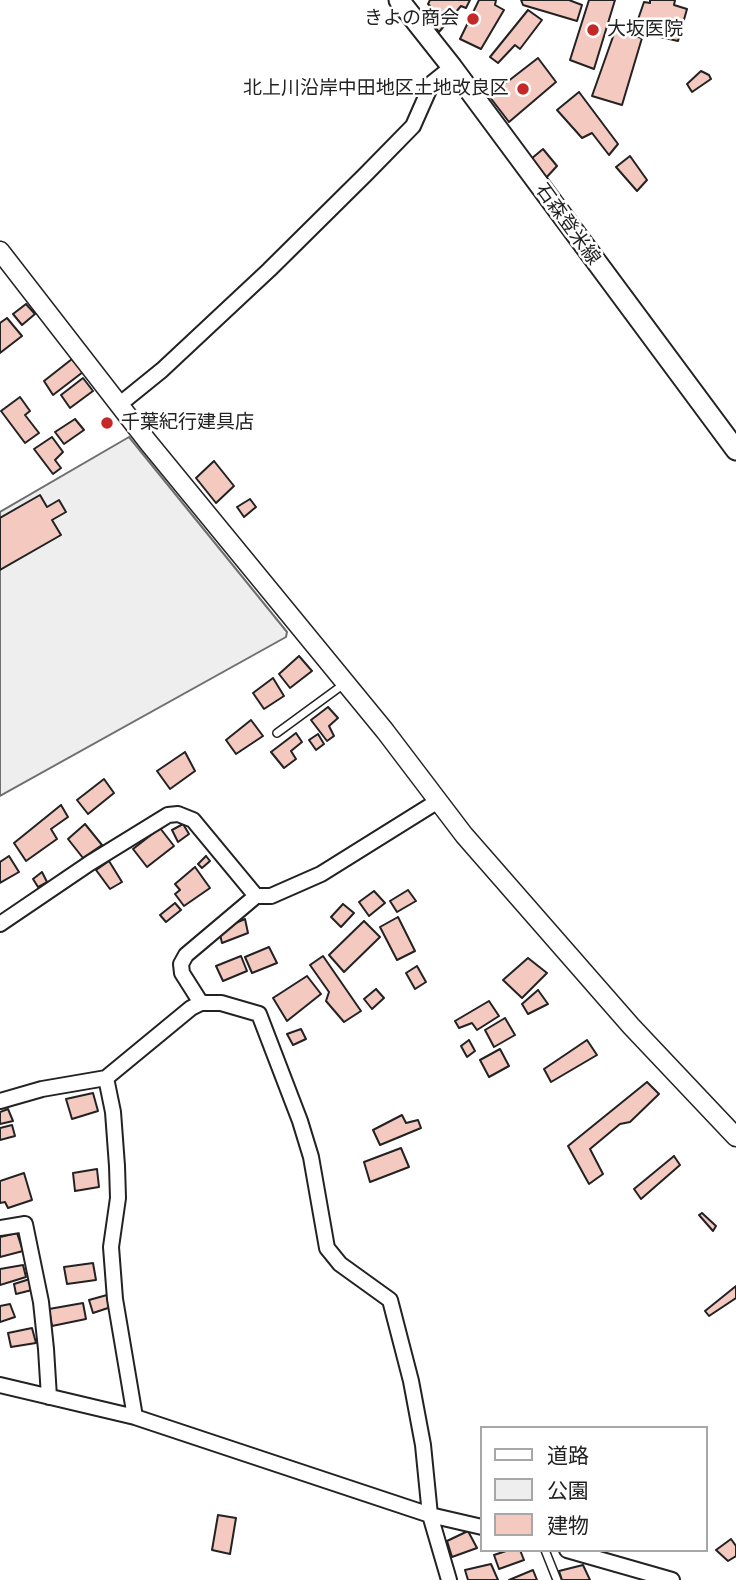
<!DOCTYPE html>
<html>
<head>
<meta charset="utf-8">
<style>
  body { margin:0 }
  #map { position:relative; width:736px; height:1580px; overflow:hidden; background:#fff; font-family:"Titillium Web","Noto Sans JP",sans-serif }
  canvas { display:block }
  .legend { position:absolute; left:480px; top:1426px; width:228px; height:126px; box-sizing:border-box; background:#fff; border:2px solid #a7a7a7; margin:0; padding:9px 12px; list-style:none; font-size:21px; color:#222 }
  .legend li { display:flex; align-items:center; gap:14px; height:35px }
  .legend b { width:35px; border:2px solid #a7a7a7 }
</style>
</head>
<body>
<div id="map">
<canvas width="736" height="1580"></canvas>
<ul class="legend">
<li><b style="height:9px;background:#fff"></b>道路</li>
<li><b style="height:19px;background:#eee"></b>公園</li>
<li><b style="height:19px;background:#f3c9c0"></b>建物</li>
</ul>
</div>
<script>
const context = document.querySelector('canvas').getContext('2d');
context.lineJoin = 'round';
function fillPath(path, color) {
  context.fillStyle = color;
  context.fill(path, 'evenodd');
}
function poly(rows) {
  const path = new Path2D();
  for (const r of rows) {
    path.moveTo(r[0], r[1]);
    for (let i = 2; i < r.length; i += 2) path.lineTo(r[i], r[i + 1]);
  }
  return path;
}
function stroke(path, color, width, dash) {
  context.strokeStyle = color;
  context.lineWidth = width;
  context.lineCap = dash ? 'butt' : 'round';
  context.setLineDash(dash || []);
  context.stroke(path);
}
function write(font, color, halo, rows, align = 'center') {
  context.font = font + ' "Titillium Web","Noto Sans JP",sans-serif';
  context.lineWidth = 5;
  context.setLineDash([]);
  context.textBaseline = 'middle';
  context.strokeStyle = halo;
  context.fillStyle = color;
  for (const [text, x, y, turn = 0] of rows) {
    context.save();
    context.translate(x, y);
    context.rotate((+turn || 0) * Math.PI / 180);
    context.textAlign = isNaN(turn) ? turn : align;
    if (halo) context.strokeText(text, 0, 0);
    context.fillText(text, 0, 0);
    context.restore();
  }
}
const green = poly([
  [129,437,287,632,286,637,0,796,0,512,129,437]
]);
const building = poly([
  [430,0,470,0,466,8,461,6,439,32,425,16,434,10,428,4,430,0],
  [479,0,496,0,495,5,504,10,481,49,460,39,479,0],
  [521,0,569,0,582,5,577,21,523,5,521,0],
  [589,0,615,0,594,69,570,60,589,0],
  [650,0,675,0,674,5,687,9,678,41,634,31,644,2,650,3,650,0],
  [528,10,542,20,520,49,515,45,498,63,490,57,528,10],
  [615,31,642,38,622,105,592,96,615,31],
  [538,58,556,82,509,122,489,96,538,58],
  [701,71,709,75,711,79,692,92,687,84,701,71],
  [579,92,618,144,609,155,592,133,582,138,557,110,579,92],
  [543,149,557,166,545,179,531,159,543,149],
  [630,156,647,180,637,191,616,167,630,156],
  [26,304,35,314,22,325,13,314,26,304],
  [7,318,22,336,0,353,0,323,7,318],
  [72,359,83,372,53,395,44,381,72,359],
  [83,378,93,391,70,408,61,395,83,378],
  [20,397,30,411,25,415,39,433,25,443,1,411,20,397],
  [75,419,84,430,64,444,55,432,75,419],
  [52,437,63,452,55,460,61,468,53,474,34,449,52,437],
  [214,461,234,486,216,503,196,478,214,461],
  [40,495,47,507,59,500,66,512,52,520,61,535,0,570,0,518,40,495],
  [250,499,256,507,244,517,237,507,250,499],
  [299,656,312,671,290,688,279,674,299,656],
  [273,678,284,696,264,709,253,693,273,678],
  [328,707,338,718,329,726,334,736,327,741,311,720,328,707],
  [251,720,263,736,236,754,226,740,251,720],
  [296,733,302,742,291,751,296,759,284,768,271,752,296,733],
  [318,734,324,744,316,750,309,740,318,734],
  [185,752,195,771,170,789,157,771,185,752],
  [104,779,114,793,88,814,77,800,104,779],
  [61,805,68,817,51,829,57,839,26,861,14,843,61,805],
  [85,824,102,845,83,858,68,839,85,824],
  [183,824,189,834,178,842,172,830,183,824],
  [160,828,174,846,147,867,133,849,160,828],
  [9,856,19,872,0,883,0,862,9,856],
  [206,856,210,861,202,868,198,864,206,856],
  [109,861,122,882,110,889,96,870,109,861],
  [195,867,210,888,184,906,175,894,180,890,175,884,195,867],
  [42,872,47,882,38,887,33,879,42,872],
  [408,890,416,901,397,912,390,901,408,890],
  [374,891,385,903,369,916,359,902,374,891],
  [175,903,181,910,166,922,160,915,175,903],
  [343,904,354,913,341,927,331,917,343,904],
  [398,917,415,951,397,960,380,927,398,917],
  [245,919,248,933,222,943,219,930,245,919],
  [364,921,380,937,344,972,329,955,364,921],
  [269,947,277,963,252,973,245,957,269,947],
  [241,956,247,971,223,981,216,966,241,956],
  [323,956,361,1011,344,1022,326,1001,329,992,310,965,323,956],
  [528,958,547,973,522,998,503,980,528,958],
  [417,966,426,982,415,989,406,973,417,966],
  [307,976,321,994,287,1021,273,998,307,976],
  [376,989,384,998,372,1009,364,999,376,989],
  [538,990,548,1004,528,1014,522,1004,538,990],
  [489,1001,499,1016,477,1030,472,1023,459,1028,455,1021,489,1001],
  [505,1018,515,1035,494,1047,485,1030,505,1018],
  [301,1029,306,1039,293,1045,287,1034,301,1029],
  [469,1040,475,1051,467,1057,461,1046,469,1040],
  [587,1040,597,1055,551,1082,544,1069,587,1040],
  [500,1049,509,1066,489,1077,480,1060,500,1049],
  [647,1082,659,1094,630,1122,620,1124,590,1149,603,1174,589,1184,568,1146,647,1082],
  [93,1093,98,1111,72,1119,66,1099,93,1093],
  [8,1109,13,1121,0,1124,0,1112,8,1109],
  [402,1115,406,1123,418,1120,421,1128,380,1145,373,1130,402,1115],
  [12,1125,15,1136,0,1140,0,1128,12,1125],
  [401,1148,409,1167,370,1182,364,1162,401,1148],
  [674,1156,680,1165,641,1199,634,1189,674,1156],
  [97,1169,99,1187,75,1191,73,1173,97,1169],
  [24,1173,32,1200,8,1208,5,1202,0,1203,0,1181,24,1173],
  [702,1213,716,1226,713,1231,699,1215,702,1213],
  [17,1233,23,1251,0,1257,0,1237,17,1233],
  [93,1263,96,1280,67,1284,64,1267,93,1263],
  [23,1265,26,1277,0,1285,0,1269,23,1265],
  [30,1279,32,1290,16,1294,14,1284,30,1279],
  [736,1286,736,1298,709,1316,705,1311,736,1286],
  [107,1295,111,1307,93,1313,89,1300,107,1295],
  [83,1303,86,1319,52,1326,49,1309,83,1303],
  [10,1304,15,1317,0,1322,0,1306,10,1304],
  [32,1328,36,1343,11,1347,8,1333,32,1328],
  [218,1515,236,1518,230,1554,212,1550,218,1515],
  [468,1531,477,1548,452,1557,447,1541,468,1531],
  [731,1539,736,1546,736,1556,728,1561,716,1550,731,1539],
  [509,1550,520,1550,524,1560,499,1569,494,1555,509,1550],
  [491,1564,498,1580,468,1580,465,1570,491,1564],
  [583,1565,590,1580,562,1580,559,1571,583,1565],
  [533,1570,537,1580,509,1580,533,1570]
]);
const service = poly([
  [277,733,344,684],
  [545,1550,557,1580]
]);
const minor = poly([
  [120,404,162,370,269,270,366,174,413,126,432,83,452,67],
  [0,924,90,863,168,815,178,814,193,820,256,896],
  [201,1003,182,973,181,964,186,955,256,896,271,896,321,874,438,801],
  [106,1078,113,1112,117,1166,118,1198,111,1247,115,1299,135,1417],
  [0,1101,42,1089,106,1078,191,1008,201,1003,221,1003,259,1014,300,1121,311,1157,327,1248,340,1264,390,1300,411,1381,423,1445,430,1515,449,1580],
  [0,1228,25,1224,41,1302,46,1349,49,1397],
  [0,1385,135,1417,430,1515,482,1527],
  [567,1550,672,1580]
]);
const tertiary = poly([
  [0,251,148,442,385,731,464,835,631,1026,736,1137]
]);
const secondary = poly([
  [399,0,452,67,736,450]
]);
const markers = [
  [473,19,7,"#c62828"],
  [593,30,7,"#c62828"],
  [523,89,7,"#c62828"],
  [107,423,7,"#c62828"]
];
const poiNames = [
  ["きよの商会",459,19],
  ["大坂医院",607,30,"left"],
  ["北上川沿岸中田地区土地改良区",509,89],
  ["千葉紀行建具店",121,423,"left"]
];
const streetNames = [
  ["石森登米線",567,225,54]
];
fillPath(green, '#eee');
stroke(green, '#6f6f6f', 2);
fillPath(building, '#f3c9c0');
stroke(building, '#222', 2);
stroke(service, '#222', 10);
stroke(minor, '#222', 18);
stroke(tertiary, '#222', 21);
stroke(secondary, '#222', 23);
stroke(service, '#fff', 7);
stroke(minor, '#fff', 14);
stroke(tertiary, '#fff', 18);
stroke(secondary, '#fff', 19);
for (const [x, y, r, color] of markers) {
  const dot = new Path2D();
  dot.arc(x, y, r, 0, 2 * Math.PI);
  context.fillStyle = color;
  context.fill(dot);
  stroke(dot, '#fff', 2.5);
}
write('19px', '#222', '#fff', poiNames, 'right');
write('19px', '#222', '#fff', streetNames);
</script>
</body>
</html>
